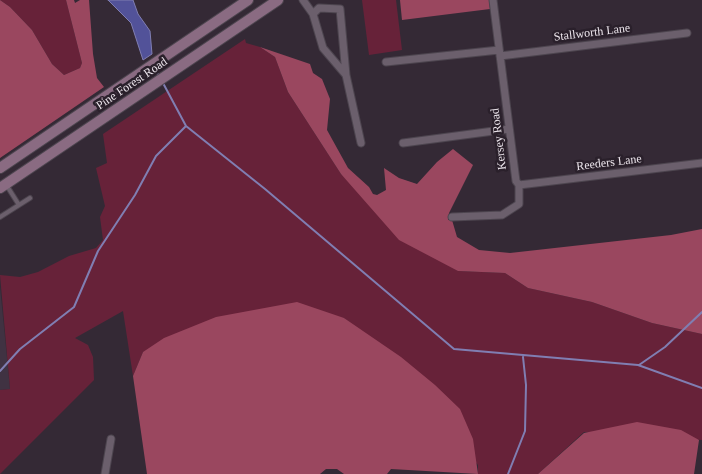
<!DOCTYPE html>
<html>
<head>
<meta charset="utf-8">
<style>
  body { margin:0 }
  canvas { display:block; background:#342935 }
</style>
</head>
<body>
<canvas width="702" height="474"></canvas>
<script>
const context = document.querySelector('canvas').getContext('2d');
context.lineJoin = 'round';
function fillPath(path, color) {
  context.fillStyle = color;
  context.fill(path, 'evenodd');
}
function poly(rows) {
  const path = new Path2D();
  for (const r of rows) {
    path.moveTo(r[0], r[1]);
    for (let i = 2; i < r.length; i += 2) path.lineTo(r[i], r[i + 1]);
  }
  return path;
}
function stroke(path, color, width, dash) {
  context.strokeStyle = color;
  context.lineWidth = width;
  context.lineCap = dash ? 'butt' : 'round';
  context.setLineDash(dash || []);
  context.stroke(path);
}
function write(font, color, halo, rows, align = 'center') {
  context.font = font + ' "Times New Roman",serif';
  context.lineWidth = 5;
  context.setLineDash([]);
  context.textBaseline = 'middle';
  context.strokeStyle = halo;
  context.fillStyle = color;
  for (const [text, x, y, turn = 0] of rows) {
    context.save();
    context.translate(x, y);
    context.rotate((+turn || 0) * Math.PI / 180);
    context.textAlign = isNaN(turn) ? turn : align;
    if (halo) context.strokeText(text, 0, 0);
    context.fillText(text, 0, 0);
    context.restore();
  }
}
const built = poly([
  [0,287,10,389,0,390]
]);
const green = poly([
  [0,0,66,0,82,63,80,68,64,75,52,64,32,30,10,7],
  [362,0,396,0,402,50,369,55],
  [245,39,246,43,260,47,275,57,288,92,341,174,458,271,505,273,528,288,592,302,652,323,702,334,702,440,584,432,538,474,478,474,478,465,361,332,344,318,143,352,133,376,123,311,75,338,88,345,93,357,94,380,0,474,0,390,10,389,0,275,20,277,38,272,69,256,96,248,103,240,100,217,105,206,96,168,107,163,103,134]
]);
const forest = poly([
  [0,0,10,7,32,30,52,64,64,75,80,68,82,63,66,0,74,0,75,3,80,0,89,0,93,54,97,78,104,87,0,158],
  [400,0,489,0,490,9,402,20],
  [260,47,310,64,313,73,322,79,330,99,327,130,348,168,369,187,373,194,377,195,386,190,384,168,399,178,417,184,437,162,453,149,473,165,449,213,448,220,452,220,457,237,479,250,510,253,671,235,702,229,702,334,652,323,592,302,528,288,505,273,458,271,399,240,341,174,288,92,275,57],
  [297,302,344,318,401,357,435,385,460,409,473,439,478,474,391,469,387,474,344,474,337,469,326,469,320,474,147,474,133,376,143,352,164,338,216,317],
  [637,422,681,430,699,440,694,474,538,474,584,433]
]);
const water = poly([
  [108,0,133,0,138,14,150,31,152,54,143,60,131,23,108,0]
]);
const stream = poly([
  [155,68,159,77],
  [163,83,186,126,265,189,454,349,638,365,702,388],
  [639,365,665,347,702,312],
  [0,371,20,349,74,307,98,251,135,195,156,156,186,126],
  [508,474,525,431,526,385,523,357]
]);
const service = poly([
  [7,186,19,205],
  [0,217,30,198]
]);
const minor = poly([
  [303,0,313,14,323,48,346,75,361,143],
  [313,14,319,8,340,9,346,75],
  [500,56,687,33],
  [386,62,499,50],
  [403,143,509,129],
  [519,185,702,163],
  [452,217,502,215,519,204,519,185,516,181,493,0],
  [105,474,111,439]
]);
const secondary = poly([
  [0,168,248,0],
  [0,188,278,0]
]);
const streetNames = [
  ["Stallworth Lane",592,33,-7],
  ["Pine Forest Road",132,84,-34],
  ["Kersey Road",499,139,-97],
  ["Reeders Lane",609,163,-7]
];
fillPath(built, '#403242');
fillPath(green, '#672239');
fillPath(forest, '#9a475f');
fillPath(water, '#525299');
stroke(water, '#807eb2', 1);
stroke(stream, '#807eb2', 2);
stroke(service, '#4d454f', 6);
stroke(minor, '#4d454f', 9);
stroke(secondary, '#4d454f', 12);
stroke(service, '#6b5f6c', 4);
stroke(minor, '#6b5f6c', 7);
stroke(secondary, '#8a6b82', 10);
write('12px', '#ece5ec', '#2a202b', streetNames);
</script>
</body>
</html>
